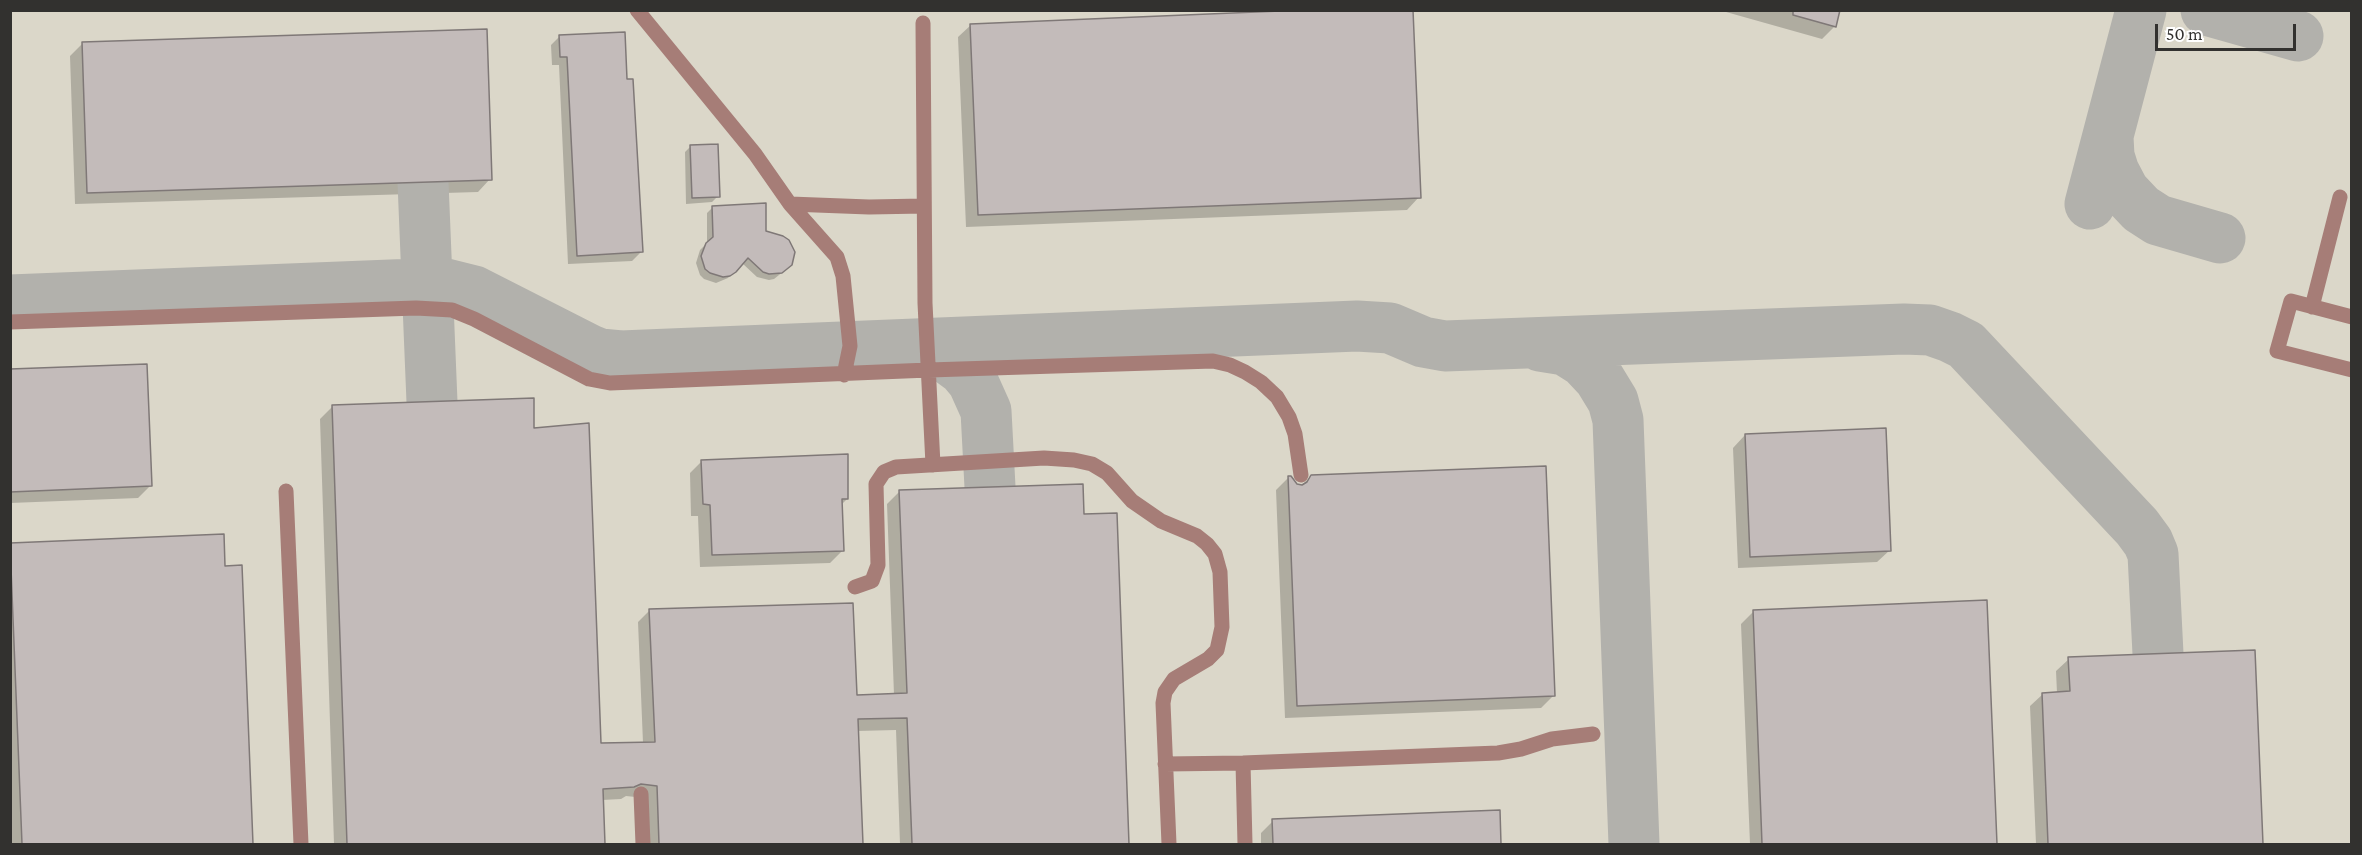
<!DOCTYPE html>
<html>
<head>
<meta charset="utf-8">
<style>
  body { margin:0 }
  #map { position:relative; width:2362px; height:855px; overflow:hidden; background:#e4e2db; font-family:"Crimson Pro",serif }
  canvas { display:block }
  .frame { position:absolute; inset:0; border:12px solid #32312f; pointer-events:none }
  .scale { position:absolute; left:2155px; top:24px; width:141px; height:27px; box-sizing:border-box; border:3px solid #32312f; border-top:0; padding-left:8px; font-size:18px; line-height:21px; white-space:nowrap; color:#32312f; -webkit-text-stroke:4px #fff; paint-order:stroke }
</style>
</head>
<body>
<div id="map">
<canvas width="2362" height="855"></canvas>
<div class="frame"></div>
<div class="scale">50 m</div>
</div>
<script>
const context = document.querySelector('canvas').getContext('2d');
context.lineJoin = 'round';
function fillPath(path, color) {
  context.fillStyle = color;
  context.fill(path, 'evenodd');
}
function poly(rows) {
  const path = new Path2D();
  for (const r of rows) {
    path.moveTo(r[0], r[1]);
    for (let i = 2; i < r.length; i += 2) path.lineTo(r[i], r[i + 1]);
  }
  return path;
}
function stroke(path, color, width, dash) {
  context.strokeStyle = color;
  context.lineWidth = width;
  context.lineCap = dash ? 'butt' : 'round';
  context.setLineDash(dash || []);
  context.stroke(path);
}
const built = poly([
  [10,11,2351,11,2351,844,11,844]
]);
const shadow = poly([
  [1719,10,1839,10,1835,26,1822,39],
  [971,25,1419,197,1407,210,966,227,958,37],
  [560,36,625,81,641,252,632,261,568,264,559,65,552,65,551,45],
  [83,43,490,179,478,192,75,204,70,56],
  [691,146,718,196,712,202,686,204,685,152],
  [713,207,765,232,784,271,774,279,769,280,757,277,742,263,728,278,716,283,704,279,700,275,696,263,700,250,707,243,707,213],
  [10,370,150,486,138,498,10,503],
  [332,407,533,430,599,745,643,743,638,622,650,610,855,696,894,695,887,504,899,492,1082,515,1115,514,1128,844,900,844,896,730,857,731,862,844,647,844,645,798,626,796,621,799,602,800,604,844,334,844,320,419],
  [1745,435,1890,550,1877,562,1738,568,1733,448],
  [702,461,847,499,841,505,843,550,830,563,700,567,698,516,691,516,690,473],
  [1311,476,1553,696,1541,708,1285,718,1276,490,1289,477,1296,485,1301,486],
  [10,544,224,567,240,567,252,844,10,844],
  [1986,602,1995,844,1750,844,1741,624,1754,611],
  [2254,651,2261,844,2036,844,2030,706,2043,694,2057,693,2056,671,2069,659],
  [1498,811,1500,844,1261,844,1261,833,1273,821]
]);
const taxiway = poly([
  [2206,10,2298,36],
  [2108,137,2109,156,2114,172,2124,191,2141,209,2158,220,2220,238],
  [423,182,432,402],
  [2090,204,2141,10],
  [10,300,442,283,474,291,590,350,600,354,621,356,1357,326,1390,328,1423,342,1445,346,1904,329,1930,330,1950,337,1966,345,2137,527,2148,542,2153,554,2158,654],
  [911,345,928,348,941,354,963,370,973,382,986,411,990,487],
  [1540,346,1565,350,1584,362,1599,378,1613,401,1618,420,1634,844]
]);
const building = poly([
  [1304,10,1413,10,1421,198,978,215,970,24,1304,10],
  [1793,10,1840,10,1836,27,1793,15,1793,10],
  [487,29,492,180,87,193,82,42,487,29],
  [625,32,627,79,633,79,643,252,577,256,567,57,560,57,559,35,625,32],
  [718,144,720,197,692,198,690,145,718,144],
  [766,203,766,231,783,236,789,240,795,252,792,265,782,273,769,274,763,272,748,258,736,272,730,276,723,277,710,273,705,269,701,256,706,243,713,237,712,206,766,203],
  [147,364,152,486,10,492,10,369,147,364],
  [534,398,534,428,589,423,601,743,655,742,649,609,853,603,857,695,907,693,899,490,1083,484,1084,514,1117,513,1129,844,912,844,907,718,858,719,863,844,659,844,657,786,641,784,634,787,603,789,605,844,347,844,332,405,534,398],
  [1886,428,1891,551,1750,557,1745,434,1886,428],
  [848,454,848,499,842,499,844,551,712,555,710,505,703,504,701,460,848,454],
  [1546,466,1555,696,1297,706,1288,476,1291,476,1297,484,1302,485,1307,482,1311,475,1546,466],
  [224,534,225,566,242,565,253,844,22,844,10,543,224,534],
  [1987,600,1997,844,1762,844,1753,610,1987,600],
  [2255,650,2263,844,2048,844,2042,693,2070,691,2068,657,2255,650],
  [1500,810,1501,844,1273,844,1272,819,1500,810]
]);
const minor = poly([
  [637,10,755,154,790,204,837,257,843,276,850,346,844,375],
  [923,23,925,303,933,465],
  [790,204,869,207,924,206],
  [2312,307,2340,197],
  [2352,317,2291,301,2277,351,2352,370],
  [10,322,416,308,452,310,474,319,589,379,610,383,929,370,1213,361,1230,365,1245,372,1261,382,1277,397,1289,417,1295,434,1301,475],
  [286,491,301,844],
  [855,587,872,581,878,565,876,484,884,472,896,467,1044,458,1074,460,1092,464,1107,473,1132,501,1161,521,1197,536,1207,544,1215,554,1220,572,1222,627,1217,650,1208,659,1174,679,1165,692,1163,703,1169,844],
  [1243,763,1245,844],
  [1165,764,1243,763,1498,753,1521,749,1552,739,1593,734],
  [641,794,643,844]
]);
fillPath(built, '#dbd7c9');
fillPath(shadow, '#0003');
stroke(taxiway, '#b2b1ac', 51);
fillPath(building, '#c3bbba');
stroke(building, '#7f7877', 1.5);
stroke(minor, '#a67d77', 15);
</script>
</body>
</html>
